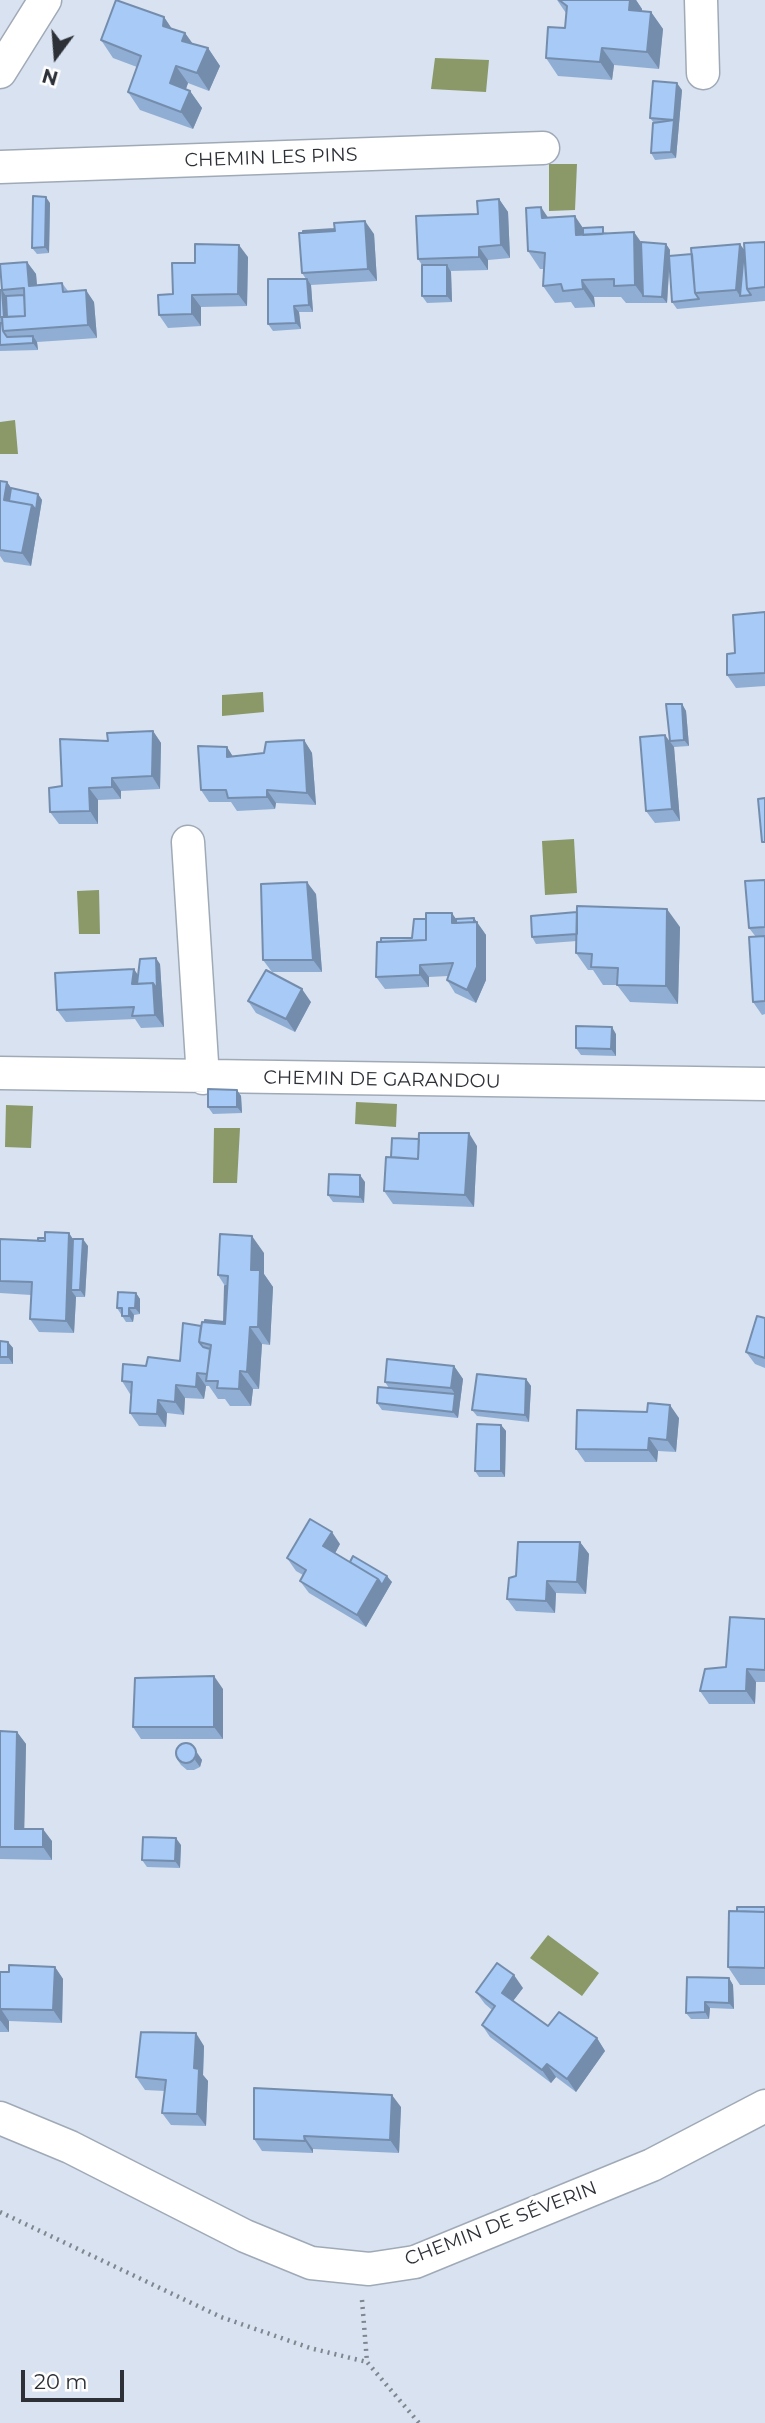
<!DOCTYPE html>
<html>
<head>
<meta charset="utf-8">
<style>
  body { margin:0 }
  #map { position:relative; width:765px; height:2423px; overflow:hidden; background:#d8e2f0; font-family:Montserrat,sans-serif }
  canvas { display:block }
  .north { position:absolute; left:21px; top:21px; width:70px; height:70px; -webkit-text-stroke:5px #fff; paint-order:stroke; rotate:196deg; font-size:19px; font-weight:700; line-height:28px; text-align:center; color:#2d3137 }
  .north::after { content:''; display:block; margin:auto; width:24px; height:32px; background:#2d3137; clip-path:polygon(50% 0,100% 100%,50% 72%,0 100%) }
  .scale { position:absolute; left:21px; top:2370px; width:103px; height:32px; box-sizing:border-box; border:4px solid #2d3137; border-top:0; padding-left:9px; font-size:21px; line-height:24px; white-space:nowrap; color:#2d3137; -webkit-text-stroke:5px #fff; paint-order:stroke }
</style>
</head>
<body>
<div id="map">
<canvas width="765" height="2423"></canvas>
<div class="north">N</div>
<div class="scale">20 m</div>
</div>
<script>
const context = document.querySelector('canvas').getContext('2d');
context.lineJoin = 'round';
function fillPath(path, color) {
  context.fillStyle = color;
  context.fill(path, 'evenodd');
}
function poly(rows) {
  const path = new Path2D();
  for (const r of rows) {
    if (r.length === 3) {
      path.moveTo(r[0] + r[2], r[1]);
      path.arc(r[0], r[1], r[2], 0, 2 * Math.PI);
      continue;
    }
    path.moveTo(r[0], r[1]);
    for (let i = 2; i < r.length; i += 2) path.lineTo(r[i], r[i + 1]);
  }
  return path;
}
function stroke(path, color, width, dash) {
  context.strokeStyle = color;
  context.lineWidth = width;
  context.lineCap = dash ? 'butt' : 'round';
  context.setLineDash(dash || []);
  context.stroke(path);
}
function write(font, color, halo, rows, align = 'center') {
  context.font = font + ' Montserrat,sans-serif';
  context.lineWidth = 7;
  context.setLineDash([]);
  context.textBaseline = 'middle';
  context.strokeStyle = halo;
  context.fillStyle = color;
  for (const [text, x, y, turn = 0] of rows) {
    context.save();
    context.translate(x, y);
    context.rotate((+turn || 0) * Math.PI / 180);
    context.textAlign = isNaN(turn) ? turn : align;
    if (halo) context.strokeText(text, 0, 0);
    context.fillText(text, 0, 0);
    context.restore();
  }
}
const water = poly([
  [435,58,489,60,486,92,431,89],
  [549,164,577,164,575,210,549,211],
  [15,420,18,454,0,454,0,422],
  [263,692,264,712,222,716,222,695],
  [574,839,577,893,545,895,542,841],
  [99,890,100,934,79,934,77,891],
  [356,1102,397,1104,396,1127,355,1124],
  [6,1105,33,1106,31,1148,5,1147],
  [214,1128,240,1128,237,1183,213,1183],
  [548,1935,599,1973,582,1996,530,1958]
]);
const path = poly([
  [0,2212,221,2317,310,2348,367,2362],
  [362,2300,367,2362,419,2423]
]);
const minor = poly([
  [701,0,703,73],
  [0,72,45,0],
  [0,167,543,148],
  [188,842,203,1078],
  [0,1073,765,1084],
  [0,2118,70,2147,245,2236,311,2263,369,2269,415,2262,652,2165,765,2106]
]);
const wall = poly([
  [557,0,636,0,642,9,642,11,651,12,663,29,659,69,614,65,612,80,558,76,546,58,565,28,566,13],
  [164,17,172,29,185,33,193,44,208,48,220,66,209,91,188,83,186,89,190,91,202,108,193,129,140,110,128,92,137,67,113,58,101,40],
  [682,90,676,158,655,160,651,153,654,123,650,118],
  [499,199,508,212,510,258,488,260,488,270,451,271,452,302,427,303,422,296,422,265,418,259],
  [50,203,49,253,37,254,32,248],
  [548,217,583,228,608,233,641,242,666,244,670,250,670,256,744,249,765,242,765,301,677,309,672,302,670,261,667,303,626,303,621,297,594,297,595,307,575,308,571,302,555,303,543,286,544,269,540,269,528,251],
  [374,234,377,281,311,285,313,312,299,312,301,329,273,331,268,324,306,279,302,273],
  [248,257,247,306,201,307,201,326,168,328,159,315,195,263],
  [27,262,36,274,37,285,62,283,68,291,94,302,97,338,37,342,38,350,0,351,0,290,2,290],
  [0,481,7,482,11,488,38,494,42,500,31,566,4,562,0,556],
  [765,612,765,686,736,688,727,675,735,653],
  [682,704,686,711,689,746,674,747,680,821,655,823,646,811],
  [153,731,161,743,160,789,121,791,121,799,98,800,98,824,59,824,50,812,62,786,108,741],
  [304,740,312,753,316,805,276,803,275,809,237,811,231,802,209,802,201,790,227,747,233,757,264,753],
  [765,880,765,1014,762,1015,753,1002,756,937,749,928],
  [316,894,322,972,272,972,263,960],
  [474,918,486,935,486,980,476,1003,455,993,447,980,448,976,429,977,429,987,385,989,376,977,412,938,456,919],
  [680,927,678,1004,630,1002,617,985,603,985,593,970,588,970,576,953,577,941,536,944,532,937],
  [160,964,164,1027,141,1028,135,1019,66,1022,57,1010,138,976],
  [248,1001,311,1002,295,1032,256,1013],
  [616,1034,616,1056,581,1055,576,1048],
  [237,1090,241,1096,242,1113,213,1114,208,1107],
  [419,1139,477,1146,474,1207,393,1204,384,1191,391,1157],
  [365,1182,364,1203,333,1202,328,1195],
  [69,1233,73,1239,88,1246,85,1297,76,1297,74,1333,39,1332,30,1319,31,1295,0,1293,0,1239,38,1241],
  [264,1253,264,1274,273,1287,270,1345,262,1344,259,1389,253,1389,251,1406,230,1406,225,1399,218,1399,209,1386,206,1386,204,1399,185,1398,184,1415,167,1413,166,1427,139,1426,130,1413,131,1394,130,1394,122,1381,146,1366,180,1361,201,1326,224,1322,225,1286,218,1275],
  [136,1293,140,1299,140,1314,134,1315,133,1322,126,1322,117,1308],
  [765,1318,765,1368,755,1364,746,1352],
  [0,1341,8,1342,13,1348,13,1364,0,1364],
  [454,1366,463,1379,458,1418,382,1410,377,1403,389,1388,385,1382],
  [526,1379,531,1386,529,1422,477,1416,472,1410],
  [679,1418,676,1452,658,1451,657,1462,585,1462,576,1449],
  [501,1425,506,1431,505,1477,479,1477,475,1471],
  [580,1542,589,1554,586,1594,556,1593,555,1613,516,1611,507,1599,516,1576],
  [340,1544,335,1553,350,1562,392,1582,366,1627,309,1593,300,1581,303,1575,296,1571,287,1558],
  [765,1619,765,1682,756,1682,755,1704,709,1704,700,1691,726,1667],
  [223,1689,223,1739,141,1739,133,1727],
  [0,1731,17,1732,26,1744,24,1829,52,1841,52,1860,0,1859],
  [191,1743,202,1760,200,1767,194,1770,187,1770,181,1765,177,1759],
  [181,1845,180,1868,147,1867,142,1860],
  [765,1907,765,1985,740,1985,728,1967,737,1911],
  [55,1967,63,1979,62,2023,9,2021,9,2032,0,2032,0,1971,9,1971],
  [729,1978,733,1985,734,2009,710,2008,709,2019,691,2019,686,2013],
  [523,1988,513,2001,548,2026,597,2038,605,2051,576,2092,556,2077,551,2083,490,2037,482,2025,492,2010,485,2004,476,1992],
  [204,2046,203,2075,208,2081,206,2126,171,2125,162,2113,165,2091,145,2090,136,2077],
  [401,2107,399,2153,313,2149,313,2153,262,2151,254,2139]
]);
const shadedWall = poly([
  [630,0,636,0,642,9,641,28,629,10],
  [651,12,663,29,659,69,647,52],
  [164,17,176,35,163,26],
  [185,33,197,50,182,41],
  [208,48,220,66,209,91,197,73],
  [602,48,614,65,612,80,600,62],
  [176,66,188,83,182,100,170,83],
  [677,83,682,90,676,158,671,152],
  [190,91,202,108,193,129,181,112],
  [46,197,50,203,49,253,45,247],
  [499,199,508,212,510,258,501,245],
  [541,207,553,225,542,218],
  [575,216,587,234,576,235],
  [365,221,374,234,377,281,368,269],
  [634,232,646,249,643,296,635,285],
  [666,244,670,250,667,303,662,297],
  [740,244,748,255,749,259,740,296,736,290],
  [239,245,248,257,247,306,238,294],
  [479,247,488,260,488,270,479,257],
  [27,262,36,274,38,298,29,286],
  [447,265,451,272,452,302,447,296],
  [307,279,311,285,313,312,309,305],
  [582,280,594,297,595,307,583,289],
  [2,290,10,302,12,322,4,317],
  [86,290,94,302,97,338,88,325],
  [192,295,201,307,201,326,192,314],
  [294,306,299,312,301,329,296,323],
  [33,336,37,342,38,350,33,343],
  [7,482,16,495,13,507,4,500],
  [38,494,42,500,31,566,22,553,32,505],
  [682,704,686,711,689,746,684,740],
  [153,731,161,743,160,789,152,776],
  [665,735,674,747,680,821,672,809],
  [304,740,312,753,316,805,307,793],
  [227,747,235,760,227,757],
  [112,778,121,791,121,799,112,787],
  [89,788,98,800,98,824,90,811],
  [267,790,276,803,275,809,267,797],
  [307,882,316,894,322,972,313,960],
  [667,909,680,927,678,1004,666,986],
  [452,913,460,925,452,923],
  [474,918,486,935,486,980,476,1003,467,990,474,929],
  [156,958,160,964,164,1027,155,1015,153,983],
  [420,965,429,977,429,987,420,975],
  [134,969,142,981,142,990,132,984],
  [302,989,311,1002,295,1032,286,1019],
  [612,1027,616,1034,616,1056,611,1049],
  [237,1090,241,1096,242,1113,237,1107],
  [469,1133,477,1146,474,1207,465,1195],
  [360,1175,365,1182,364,1203,360,1197],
  [69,1233,77,1246,71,1290,76,1297,74,1333,66,1321],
  [252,1236,264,1253,264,1274,273,1287,270,1345,258,1327,251,1270],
  [83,1239,88,1246,85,1297,80,1290],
  [136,1293,140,1299,140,1314,135,1308],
  [129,1308,134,1315,133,1322,129,1316],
  [250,1327,262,1344,259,1389,247,1372],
  [8,1342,13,1348,13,1364,8,1357],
  [454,1366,463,1379,458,1418,453,1412,455,1394,451,1388],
  [240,1371,253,1389,251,1406,239,1389],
  [197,1373,206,1386,204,1399,196,1387],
  [526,1379,531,1386,529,1422,525,1415],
  [176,1385,185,1398,184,1415,175,1402],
  [158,1400,167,1413,166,1427,157,1414],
  [670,1405,679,1418,676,1452,667,1440],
  [501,1425,506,1431,505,1477,501,1471],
  [649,1438,658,1451,657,1462,648,1450],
  [332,1532,340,1544,332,1559,323,1546],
  [580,1542,589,1554,586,1594,577,1582],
  [387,1576,392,1582,366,1627,357,1615,378,1579],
  [547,1581,556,1593,555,1613,546,1601],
  [747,1669,756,1682,755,1704,746,1691],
  [214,1676,223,1689,223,1739,214,1727],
  [17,1732,26,1744,24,1842,15,1829],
  [197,1753,202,1760,200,1767,195,1760],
  [43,1829,52,1841,52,1860,43,1847],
  [176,1838,181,1845,180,1868,175,1861],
  [55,1967,63,1979,62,2023,53,2010],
  [514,1975,523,1988,510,2005,502,1993],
  [729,1978,733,1985,734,2009,729,2003],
  [705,2002,710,2008,709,2019,705,2012],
  [1,2009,9,2021,9,2032,0,2020],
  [196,2033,204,2046,203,2075,208,2081,206,2126,197,2114,194,2068],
  [597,2038,605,2051,576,2092,567,2079],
  [547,2064,556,2077,551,2083,542,2070],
  [392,2095,401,2107,399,2153,390,2140],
  [304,2136,313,2149,313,2153,305,2141]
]);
const building = poly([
  [116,0,164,17,163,26,185,33,182,41,208,48,197,73,176,66,170,83,190,91,181,112,128,92,141,56,101,40,116,0],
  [559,0,630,0,629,10,651,12,647,52,602,48,600,62,546,58,548,27,565,28,567,6,559,0],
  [653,81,677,83,674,120,650,118,653,81],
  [674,120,671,152,651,153,653,123,674,120],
  [33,196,46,197,45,247,32,248,33,196],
  [499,199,501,245,479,247,479,257,418,259,416,216,478,214,477,201,499,199],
  [541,207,542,218,575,216,576,235,634,232,635,285,614,286,614,279,582,280,583,289,563,291,561,284,543,286,545,253,528,251,526,208,541,207],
  [365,221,368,269,302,273,299,233,335,231,334,223,365,221],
  [603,227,603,234,583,235,583,228,603,227],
  [334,229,335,231,303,233,303,231,334,229],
  [641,242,666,244,662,297,643,296,641,242],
  [765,242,765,287,747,289,744,243,765,242],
  [195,244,239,245,238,294,192,295,192,314,159,315,158,295,173,294,172,263,195,263,195,244],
  [740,244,736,290,695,293,691,248,740,244],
  [744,251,747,289,751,295,740,296,744,251],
  [692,254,695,293,699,299,672,302,669,256,692,254],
  [27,262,29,286,62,283,63,292,86,290,88,325,3,331,2,317,0,317,0,290,2,290,0,264,27,262],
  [24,288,25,316,2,317,4,317,2,290,24,288],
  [422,265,447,265,447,296,422,296,422,265],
  [268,279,307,279,309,305,294,306,296,323,268,324,268,279],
  [24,295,25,316,7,317,6,296,24,295],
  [0,323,2,323,3,331,7,337,33,336,33,343,0,345,0,323],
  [0,481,7,482,4,500,32,505,22,553,0,550,0,481],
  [11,488,38,494,36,510,32,505,9,501,11,488],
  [765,612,765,673,727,675,727,654,735,653,733,615,765,612],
  [666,704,682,704,684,740,670,741,666,704],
  [153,731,152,776,112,778,112,787,89,788,90,811,50,812,49,788,62,786,60,739,108,741,107,733,153,731],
  [665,735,672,809,646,811,640,737,665,735],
  [304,740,307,793,267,790,267,797,228,798,226,790,201,790,198,746,227,747,227,757,264,753,266,742,304,740],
  [765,798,765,842,762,842,758,799,765,798],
  [765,880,765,927,749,928,745,881,765,880],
  [307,882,313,960,263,960,261,884,307,882],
  [577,906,667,909,666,986,617,985,618,968,591,967,592,954,576,953,577,906],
  [577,912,577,934,532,937,531,916,577,912],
  [426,913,452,913,452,923,477,922,477,967,467,990,447,980,453,963,420,965,420,975,376,977,377,942,426,940,426,913],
  [474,918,474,922,456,923,456,919,474,918],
  [414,919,426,919,426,940,381,942,381,938,412,938,414,919],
  [765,936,765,1001,753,1002,749,937,765,936],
  [156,958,157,989,153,983,137,984,140,959,156,958],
  [134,969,132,984,153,983,155,1015,132,1016,134,1007,57,1010,55,973,134,969],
  [266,970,302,989,286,1019,248,1001,266,970],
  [576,1026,612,1027,611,1049,576,1048,576,1026],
  [208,1089,237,1090,237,1107,208,1107,208,1089],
  [419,1133,469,1133,465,1195,384,1191,386,1157,418,1159,419,1133],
  [392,1138,419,1139,418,1159,391,1157,392,1138],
  [329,1174,360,1175,360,1197,328,1195,329,1174],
  [45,1232,69,1233,66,1321,30,1319,32,1282,0,1281,0,1239,45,1241,45,1232],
  [220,1234,252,1236,251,1270,260,1270,258,1327,250,1327,247,1372,240,1371,239,1389,217,1388,218,1381,206,1381,211,1345,199,1342,202,1322,225,1324,228,1276,218,1275,220,1234],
  [38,1238,45,1238,45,1241,38,1241,38,1238],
  [73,1239,83,1239,80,1290,71,1290,73,1239],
  [225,1286,227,1286,225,1324,205,1322,205,1320,224,1322,225,1286],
  [118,1292,136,1293,135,1308,129,1308,129,1316,122,1316,122,1308,117,1308,118,1292],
  [757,1316,765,1318,765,1358,746,1352,757,1316],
  [183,1323,201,1326,199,1342,203,1347,210,1349,207,1374,197,1373,196,1387,176,1385,175,1402,158,1400,157,1414,130,1413,132,1382,122,1381,123,1364,146,1366,148,1357,180,1361,183,1323],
  [0,1341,8,1342,8,1357,0,1357,0,1341],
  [387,1359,454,1366,451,1388,385,1382,387,1359],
  [477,1374,526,1379,525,1415,472,1410,477,1374],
  [378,1387,455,1394,453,1412,377,1403,378,1387],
  [648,1403,670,1405,667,1440,649,1438,648,1450,576,1449,577,1410,647,1412,648,1403],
  [477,1424,501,1425,501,1471,475,1471,477,1424],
  [310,1519,332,1532,323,1546,378,1579,357,1615,300,1581,306,1570,287,1558,310,1519],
  [518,1542,580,1542,577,1582,547,1581,546,1601,507,1599,509,1578,516,1576,518,1542],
  [353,1556,387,1576,382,1585,378,1579,350,1562,353,1556],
  [730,1617,765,1619,765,1670,747,1669,746,1691,700,1691,705,1669,726,1667,730,1617],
  [214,1676,214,1727,133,1727,135,1678,214,1676],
  [0,1731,17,1732,15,1829,43,1829,43,1847,0,1847,0,1731],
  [186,1753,10],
  [143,1837,176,1838,175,1861,142,1860,143,1837],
  [737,1907,765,1907,765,1912,737,1911,737,1907],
  [729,1911,765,1912,765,1968,728,1967,729,1911],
  [497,1963,514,1975,502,1993,548,2026,559,2012,597,2038,567,2079,547,2064,542,2070,482,2025,495,2006,476,1992,497,1963],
  [9,1965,55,1967,53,2010,1,2009,0,2020,0,1972,9,1972,9,1965],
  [687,1977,729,1978,729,2003,705,2002,705,2012,686,2013,687,1977],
  [141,2032,196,2033,194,2068,199,2069,197,2114,162,2113,166,2080,136,2077,141,2032],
  [254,2088,392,2095,390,2140,304,2136,305,2141,254,2139,254,2088]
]);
const streetNames = [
  ["CHEMIN LES PINS",271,158,-2],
  ["CHEMIN DE GARANDOU",382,1080,1],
  ["CHEMIN DE SÉVERIN",501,2224,-21]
];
fillPath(water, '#8a9967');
stroke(minor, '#a0aab7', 35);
stroke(path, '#7f8690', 4.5, [2, 5]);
stroke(minor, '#fff', 32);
fillPath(wall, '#90aed4');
fillPath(shadedWall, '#758dac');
fillPath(building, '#a7caf6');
stroke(building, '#758dac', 2);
write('19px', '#2d3137', '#fff', streetNames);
</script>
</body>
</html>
